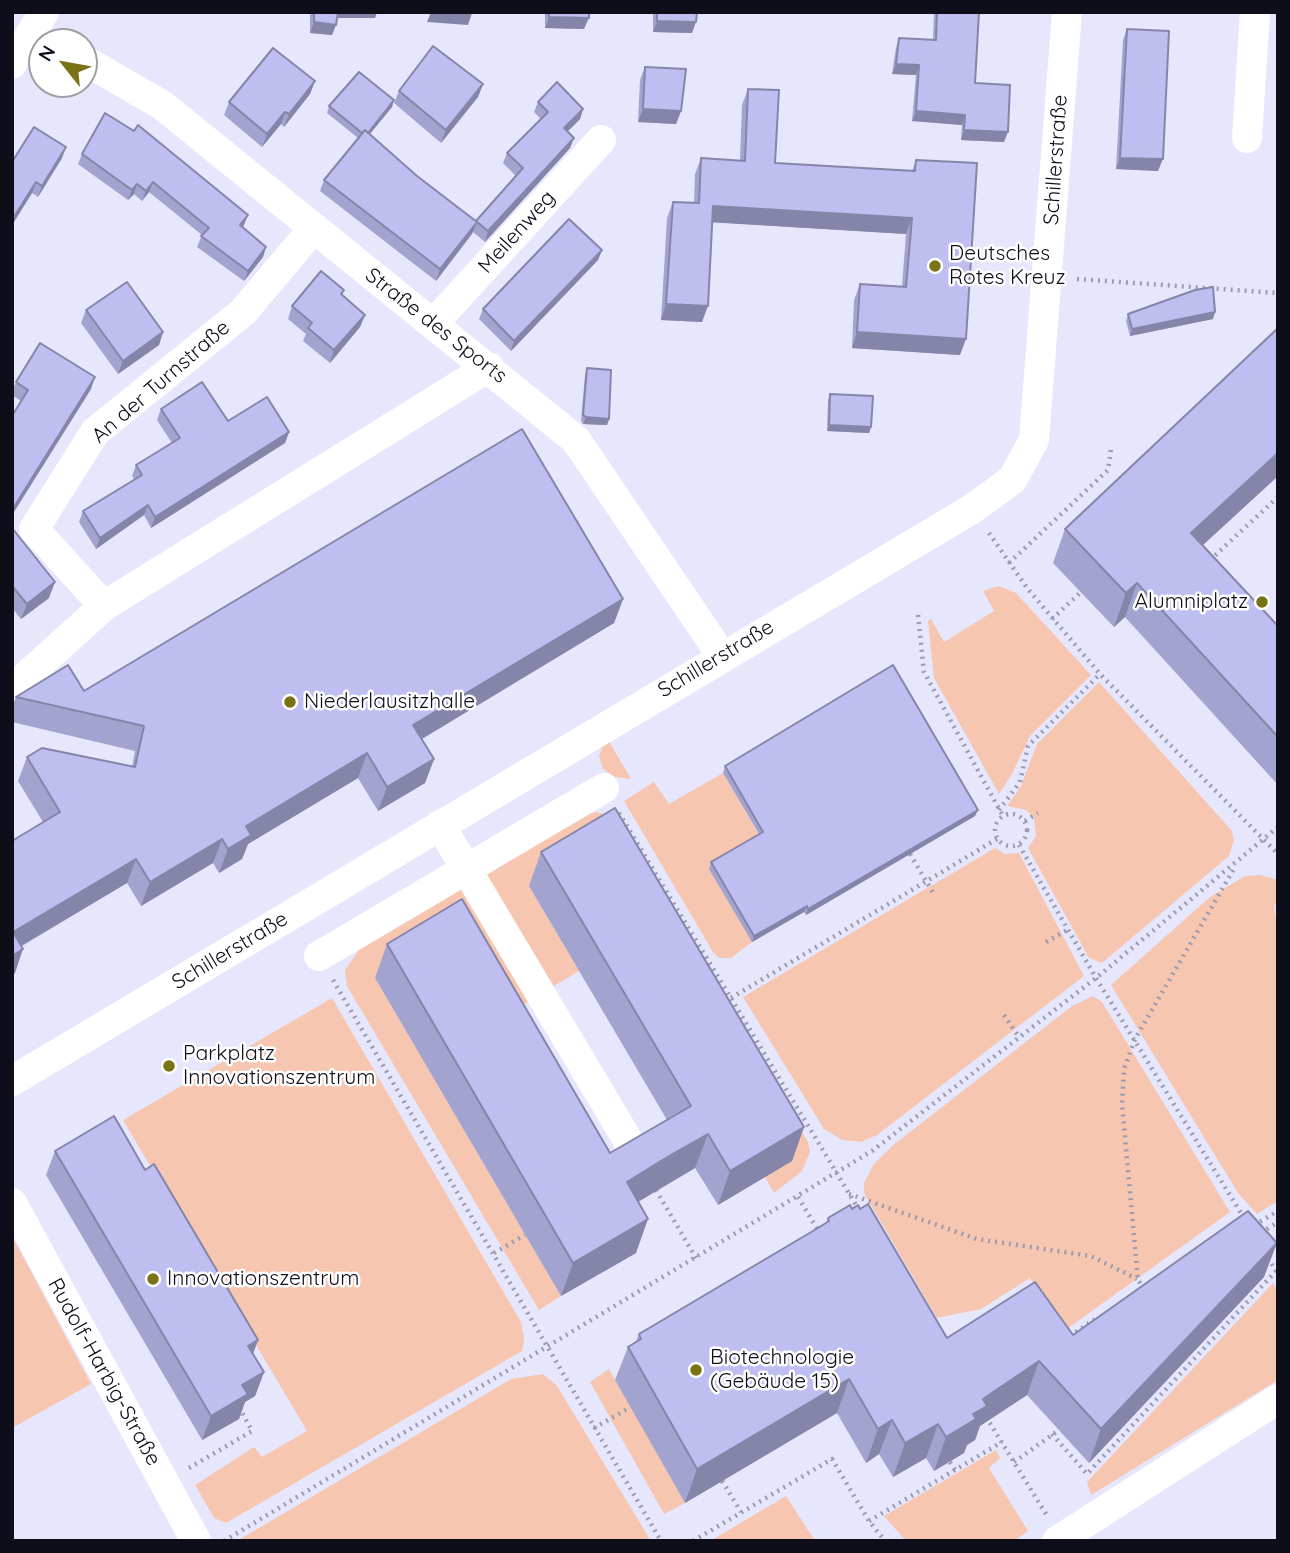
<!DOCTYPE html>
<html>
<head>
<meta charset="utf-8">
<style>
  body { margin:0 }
  #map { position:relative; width:1290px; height:1553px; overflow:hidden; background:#e6e6fd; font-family:Quicksand,sans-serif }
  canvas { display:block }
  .frame { position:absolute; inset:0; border:14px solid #0e0d1a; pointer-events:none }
  .north { position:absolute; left:28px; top:28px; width:70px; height:70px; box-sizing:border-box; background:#fff; border:2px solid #9f9ea3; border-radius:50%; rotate:301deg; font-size:19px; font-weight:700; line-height:28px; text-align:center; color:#0e0d1a }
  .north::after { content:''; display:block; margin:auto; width:24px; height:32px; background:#797315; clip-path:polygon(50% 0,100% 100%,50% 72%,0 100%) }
</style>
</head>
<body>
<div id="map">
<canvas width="1290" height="1553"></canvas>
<div class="frame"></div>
<div class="north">N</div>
</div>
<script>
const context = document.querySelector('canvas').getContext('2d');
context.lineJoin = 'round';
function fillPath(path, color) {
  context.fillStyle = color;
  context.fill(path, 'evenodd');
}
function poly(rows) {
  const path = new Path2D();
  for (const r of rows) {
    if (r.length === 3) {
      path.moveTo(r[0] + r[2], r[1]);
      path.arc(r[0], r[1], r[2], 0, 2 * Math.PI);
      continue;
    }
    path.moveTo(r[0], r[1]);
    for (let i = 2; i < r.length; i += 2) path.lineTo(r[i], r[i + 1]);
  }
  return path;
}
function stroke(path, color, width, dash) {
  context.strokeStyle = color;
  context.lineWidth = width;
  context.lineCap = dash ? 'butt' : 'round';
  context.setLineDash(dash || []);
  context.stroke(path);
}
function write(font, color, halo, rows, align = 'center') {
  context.font = font + ' Quicksand,sans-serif';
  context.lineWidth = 5;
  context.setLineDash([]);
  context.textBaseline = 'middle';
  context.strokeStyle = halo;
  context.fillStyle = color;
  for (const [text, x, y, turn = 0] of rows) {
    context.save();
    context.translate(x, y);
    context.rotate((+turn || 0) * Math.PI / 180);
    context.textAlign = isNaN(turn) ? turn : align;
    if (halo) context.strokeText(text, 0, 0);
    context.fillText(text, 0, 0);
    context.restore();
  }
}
const green = poly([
  [999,586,1016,593,1091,675,1030,736,1012,774,999,794,934,678,928,621,931,619,944,642,994,611,983,591],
  [1099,682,1232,831,1234,840,1229,856,1102,963,1089,958,1028,848,1036,836,1034,818,1026,810,1007,806,1021,786,1037,744],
  [606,736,631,779,615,777,603,769,599,756],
  [723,773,761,838,752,942,731,958,719,958,713,952,624,801,654,782,669,804],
  [596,812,608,815,808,1142,810,1152,802,1171,774,1193,765,1177,791,1160,529,886,579,971,549,989,483,877,582,815],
  [995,848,1005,854,1019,853,1084,976,877,1135,861,1142,842,1140,824,1129,743,997],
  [1260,875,1278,880,1278,904,1274,905,1278,936,1278,1201,1257,1214,1238,1193,1111,985,1210,897,1245,876],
  [463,887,530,1001,500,1019,375,978,561,1296,539,1310,347,986,345,970,359,950],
  [1093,996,1102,1002,1230,1212,1067,1329,1030,1278,981,1309,937,1318,864,1193,864,1183,874,1164,892,1146,1072,1006],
  [332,998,521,1322,524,1339,522,1351,226,1523,214,1518,195,1485,254,1447,262,1457,307,1431,123,1120],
  [12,1236,91,1384,12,1428],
  [1273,1283,1278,1291,1278,1380,1091,1495,1087,1482],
  [609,1369,685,1503,664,1514,590,1382],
  [543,1374,557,1386,651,1541,237,1541,511,1379],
  [996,1450,1000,1458,989,1468,1028,1531,1014,1541,906,1541,884,1516],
  [786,1496,815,1541,711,1541,712,1540]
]);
const path = poly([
  [1077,279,1278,293],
  [989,533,1027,588,1100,674,1278,854],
  [1210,560,1278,497],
  [1009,563,1108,470,1111,449],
  [918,615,924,672,1003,816],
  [1052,619,1081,592],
  [999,810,1020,782,1028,746,1100,674],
  [619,813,859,1210],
  [1011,830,16],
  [1025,821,1038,813],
  [1019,845,1096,978,1244,1218],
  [910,854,935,896],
  [1046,942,1069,929],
  [333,980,661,1541],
  [731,998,997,839],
  [1004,1015,1019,1037],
  [656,1190,696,1258],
  [849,1194,977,1239,1091,1256,1137,1279],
  [798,1197,819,1232],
  [1254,1225,1278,1211],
  [1261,1233,1278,1222],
  [494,1253,525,1235],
  [1268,1258,1278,1274],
  [1144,1289,1138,1280,1122,1104,1124,1069,1135,1039,1235,867],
  [1070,1336,1095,1319],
  [986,1417,1046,1514],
  [594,1428,629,1408],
  [1052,1434,1087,1474,1276,1271],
  [950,1462,955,1470],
  [1014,1462,1059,1430],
  [189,1468,252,1431,239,1407],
  [722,1481,741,1512],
  [869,1521,1002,1442],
  [224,1541,872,1151,1096,978,1278,827],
  [693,1541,832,1459,869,1521,885,1541]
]);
const minor = poly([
  [84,60,162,105,576,440,722,656],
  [12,64,44,12],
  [1247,138,1255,12],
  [433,324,601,140],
  [104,606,34,529,95,432,243,312,313,229],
  [12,689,104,606,489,367],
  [440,825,630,1144],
  [319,956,604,788],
  [12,1081,972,509,1012,480,1034,440,1067,12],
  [12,1203,196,1541],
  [1057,1541,1278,1399]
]);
const wall = poly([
  [310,12,377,12,375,18,337,18,332,35,310,33],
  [545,12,589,12,584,29,545,28],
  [653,12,697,12,692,33,653,32],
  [934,12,979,12,975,83,1004,142,961,140,962,125,912,121,916,75,892,74,896,48,899,38,933,40],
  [1127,29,1158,171,1116,169,1123,40],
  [645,67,681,111,676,124,638,122,640,80],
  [315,81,310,94,284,127,281,124,262,147,224,115,229,102],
  [483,84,478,97,441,143,394,103,399,91],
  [748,89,775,163,912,171,916,160,960,355,852,348,854,300,860,284,902,286,906,234,712,222,702,322,661,320,667,218,673,202,694,203,695,174,701,158,740,161,742,105],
  [1278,99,1278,134,1276,134],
  [394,100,392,107,370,134,417,176,476,222,516,176,503,163,507,153,541,119,534,112,538,102,583,109,580,119,568,131,570,148,485,242,473,232,436,281,320,191,324,180,358,138,327,113,329,106],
  [105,113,244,225,243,227,266,247,263,257,244,281,197,247,202,235,149,192,142,201,134,194,128,200,78,164,82,154],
  [62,158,38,197,32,193,12,225,12,162],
  [602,250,598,260,511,351,479,319,483,309],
  [344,290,342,296,365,315,360,327,330,363,303,341,306,334,288,319,292,306],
  [86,310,163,332,159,345,118,374,81,323],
  [1128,314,1213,319,1130,336,1126,321],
  [587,368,609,419,607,425,583,424,581,421,585,375],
  [16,382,91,389,12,515,12,416,21,401,12,395,12,391],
  [830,394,871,427,869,433,827,431,828,400],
  [161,409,289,432,285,443,151,528,144,515,96,549,79,522,83,511,135,480,132,476,136,465,172,443,157,420],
  [1278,476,1203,545,1278,626,1278,785,1125,617,1114,627,1053,563,1065,529],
  [12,528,49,598,21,619,12,608],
  [623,599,614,623,422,739,434,759,425,783,378,811,358,778,248,844,242,859,219,873,213,863,141,906,127,883,22,946,15,973,12,975,12,841,43,822,18,781,27,757,132,767,135,751,12,722,12,707,16,697,84,691],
  [725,766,975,816,806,915,804,912,752,942,709,869,711,862,759,834,723,773],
  [541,852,804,1127,792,1161,718,1205,695,1168,638,1202,636,1253,561,1296,375,978,387,944,610,1153,667,1120,529,886],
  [55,1151,145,1170,258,1340,253,1354,264,1372,255,1396,245,1402,239,1419,202,1440,46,1175],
  [828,1218,947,1338,1073,1335,1264,1277,1089,1463,1027,1395,980,1426,975,1440,967,1445,964,1453,934,1471,926,1458,893,1477,879,1454,866,1463,837,1413,685,1503,615,1380,628,1347,636,1341,639,1334,818,1228,826,1223]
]);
const shadedWall = poly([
  [205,12,227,12,227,14],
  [337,12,377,12,375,18,335,18],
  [431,12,459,12,472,13,468,25,427,22],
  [549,17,589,18,584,29,545,28],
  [657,21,696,22,692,33,653,32],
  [314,22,336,25,332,35,310,33],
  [896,64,919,65,916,75,892,74],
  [315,81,310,94,284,127,289,114],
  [483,84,478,97,441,143,446,130],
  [394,100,392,107,363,142,366,135],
  [583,109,580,119,561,138,564,128],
  [643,109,681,111,676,124,638,122],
  [916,111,965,115,962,125,912,121],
  [285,112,281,124,262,147,267,134],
  [964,130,1008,132,1004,142,961,140],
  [574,138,570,148,485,242,488,231],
  [66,147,62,158,38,197,42,186],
  [1120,158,1163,159,1158,171,1116,169],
  [36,182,32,193,12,225,12,220],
  [153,182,149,192,142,201,146,191],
  [137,184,134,194,128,200,132,190],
  [713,206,912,218,906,234,707,222],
  [248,215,244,225,236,235,240,225],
  [477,222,472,234,436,281,440,269],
  [266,247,263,257,244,281,248,271],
  [602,250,598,260,511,351,514,341],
  [666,304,708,306,702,322,661,320],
  [1215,312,1213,319,1130,336,1132,329],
  [365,315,360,327,330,363,334,350],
  [163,332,159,345,118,374,123,361],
  [857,332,966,339,960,355,852,348],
  [95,377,91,389,12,515,14,507],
  [586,417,609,419,607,425,583,424],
  [829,425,871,427,869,433,827,431],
  [289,432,285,443,151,528,155,517],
  [1278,453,1278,476,1179,567,1191,533],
  [148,505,144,515,96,549,100,538],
  [55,582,49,598,21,619,27,604],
  [1137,583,1125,617,1114,627,1126,593],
  [623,599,614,623,405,749,413,725],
  [367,753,358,778,248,844,242,859,219,873,228,849,246,826],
  [434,759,425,783,378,811,387,787],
  [978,810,975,816,806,915,808,909],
  [222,839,213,863,141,906,150,882],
  [136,859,127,883,12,951,13,932],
  [807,906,804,912,752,942,754,936],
  [23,949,15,973,12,975,12,956],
  [804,1127,792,1161,718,1205,730,1171],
  [708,1134,695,1168,614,1216,627,1182],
  [648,1219,636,1253,561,1296,573,1263],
  [1277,1243,1264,1277,1089,1463,1101,1429],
  [258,1340,249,1364,248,1346],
  [1039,1361,1027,1395,980,1426,975,1440,967,1445,964,1453,934,1471,946,1437,973,1414,983,1399],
  [264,1372,255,1396,245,1402,239,1419,202,1440,211,1416,242,1385],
  [849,1379,837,1413,685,1503,697,1469],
  [892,1420,879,1454,866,1463,878,1429],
  [938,1424,926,1458,893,1477,905,1443]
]);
const building = poly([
  [314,12,338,12,336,25,314,22,314,12],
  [549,12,589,12,589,18,549,17,549,12],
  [657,12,697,12,696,22,657,21,657,12],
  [937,12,979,12,975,83,1010,85,1008,132,964,130,965,115,916,111,919,65,896,64,899,38,936,40,937,12],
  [1127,29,1169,31,1163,159,1120,158,1127,29],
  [433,46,483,84,446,130,399,91,433,46],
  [273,48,315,81,289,114,285,112,267,134,229,102,273,48],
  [645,67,686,69,681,111,643,109,645,67],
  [359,72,394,100,368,133,365,130,362,133,329,106,359,72],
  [557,82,583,109,564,128,574,138,488,231,476,221,523,168,507,153,548,112,538,102,557,82],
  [748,89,779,90,775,163,915,171,916,160,977,163,966,339,857,332,860,284,906,287,912,218,713,206,708,306,666,304,673,202,699,203,701,158,745,161,748,89],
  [105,113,134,131,138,125,248,215,240,225,266,247,248,271,201,236,209,228,153,182,146,191,137,184,132,190,82,154,105,113],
  [34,127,66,147,42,186,36,182,12,220,12,162,34,127],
  [365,130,417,176,477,222,440,269,324,180,365,130],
  [569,219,602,250,514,341,483,309,569,219],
  [321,271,344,290,341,294,365,315,334,350,308,328,312,323,292,306,321,271],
  [127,282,163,332,123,361,86,310,127,282],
  [1213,287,1215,312,1132,329,1128,314,1195,290,1213,287],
  [1278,328,1278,453,1191,533,1278,626,1278,737,1137,583,1126,593,1065,529,1278,328],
  [40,343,95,377,14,507,12,506,12,416,28,390,16,382,40,343],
  [587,368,611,370,609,419,586,417,583,415,587,368],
  [202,382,228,421,267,397,289,432,155,517,148,505,100,538,83,511,142,475,136,465,180,438,161,409,202,382],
  [830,394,873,396,871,427,829,425,830,394],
  [522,429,623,599,413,725,434,759,387,787,367,753,246,826,251,835,228,849,222,839,150,882,136,859,13,932,23,949,12,956,12,841,60,812,27,757,42,748,135,767,144,726,16,697,68,665,84,691,522,429],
  [12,528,55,582,27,604,12,586,12,528],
  [893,665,978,810,808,909,807,906,754,936,711,862,763,832,725,766,893,665],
  [615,808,804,1127,730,1171,708,1134,669,1156,627,1182,648,1219,573,1263,387,944,462,899,610,1153,691,1106,541,852,615,808],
  [114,1116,145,1170,154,1164,258,1340,248,1346,264,1372,242,1385,248,1394,211,1416,55,1151,114,1116],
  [868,1204,947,1338,1035,1282,1073,1335,1248,1211,1277,1243,1101,1429,1039,1361,983,1399,987,1406,973,1414,976,1419,946,1437,938,1424,905,1443,892,1420,878,1429,849,1379,697,1469,628,1347,641,1339,639,1334,818,1228,829,1221,828,1218,850,1205,852,1209,858,1205,860,1209,868,1204]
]);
const markers = [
  [935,266,7,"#797315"],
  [1262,602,7,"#797315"],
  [290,702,7,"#797315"],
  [169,1066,7,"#797315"],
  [153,1279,7,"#797315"],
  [696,1370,7,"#797315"]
];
const streetNames = [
  ["Schillerstraße",1056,160,-86],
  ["Meilenweg",517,232,-48],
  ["Straße des Sports",436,326,38],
  ["An der Turnstraße",161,382,-41],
  ["Schillerstraße",716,659,-31],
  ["Schillerstraße",230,951,-31],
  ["Rudolf-Harbig-Straße",104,1372,61]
];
const poiNames = [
  ["Deutsches",949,254],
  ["Rotes Kreuz",949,278],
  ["Alumniplatz",1248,602,"right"],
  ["Niederlausitzhalle",304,702],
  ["Parkplatz",183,1054],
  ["Innovationszentrum",183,1078],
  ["Innovationszentrum",167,1279],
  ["Biotechnologie",710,1358],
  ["(Gebäude 15)",710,1382]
];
fillPath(green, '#f7c6b0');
stroke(path, '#9b9baf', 4.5, [2, 5]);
stroke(minor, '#fff', 30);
fillPath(wall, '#a3a3cf');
fillPath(shadedWall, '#8585a9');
fillPath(building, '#bebef1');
stroke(building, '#8585a9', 2);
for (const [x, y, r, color] of markers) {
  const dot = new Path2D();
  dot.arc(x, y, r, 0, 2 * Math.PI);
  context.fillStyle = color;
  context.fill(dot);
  stroke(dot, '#fff', 2.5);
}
write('21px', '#0e0d1a', '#fff', streetNames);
write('21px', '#0e0d1a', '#fff', poiNames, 'left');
</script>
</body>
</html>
